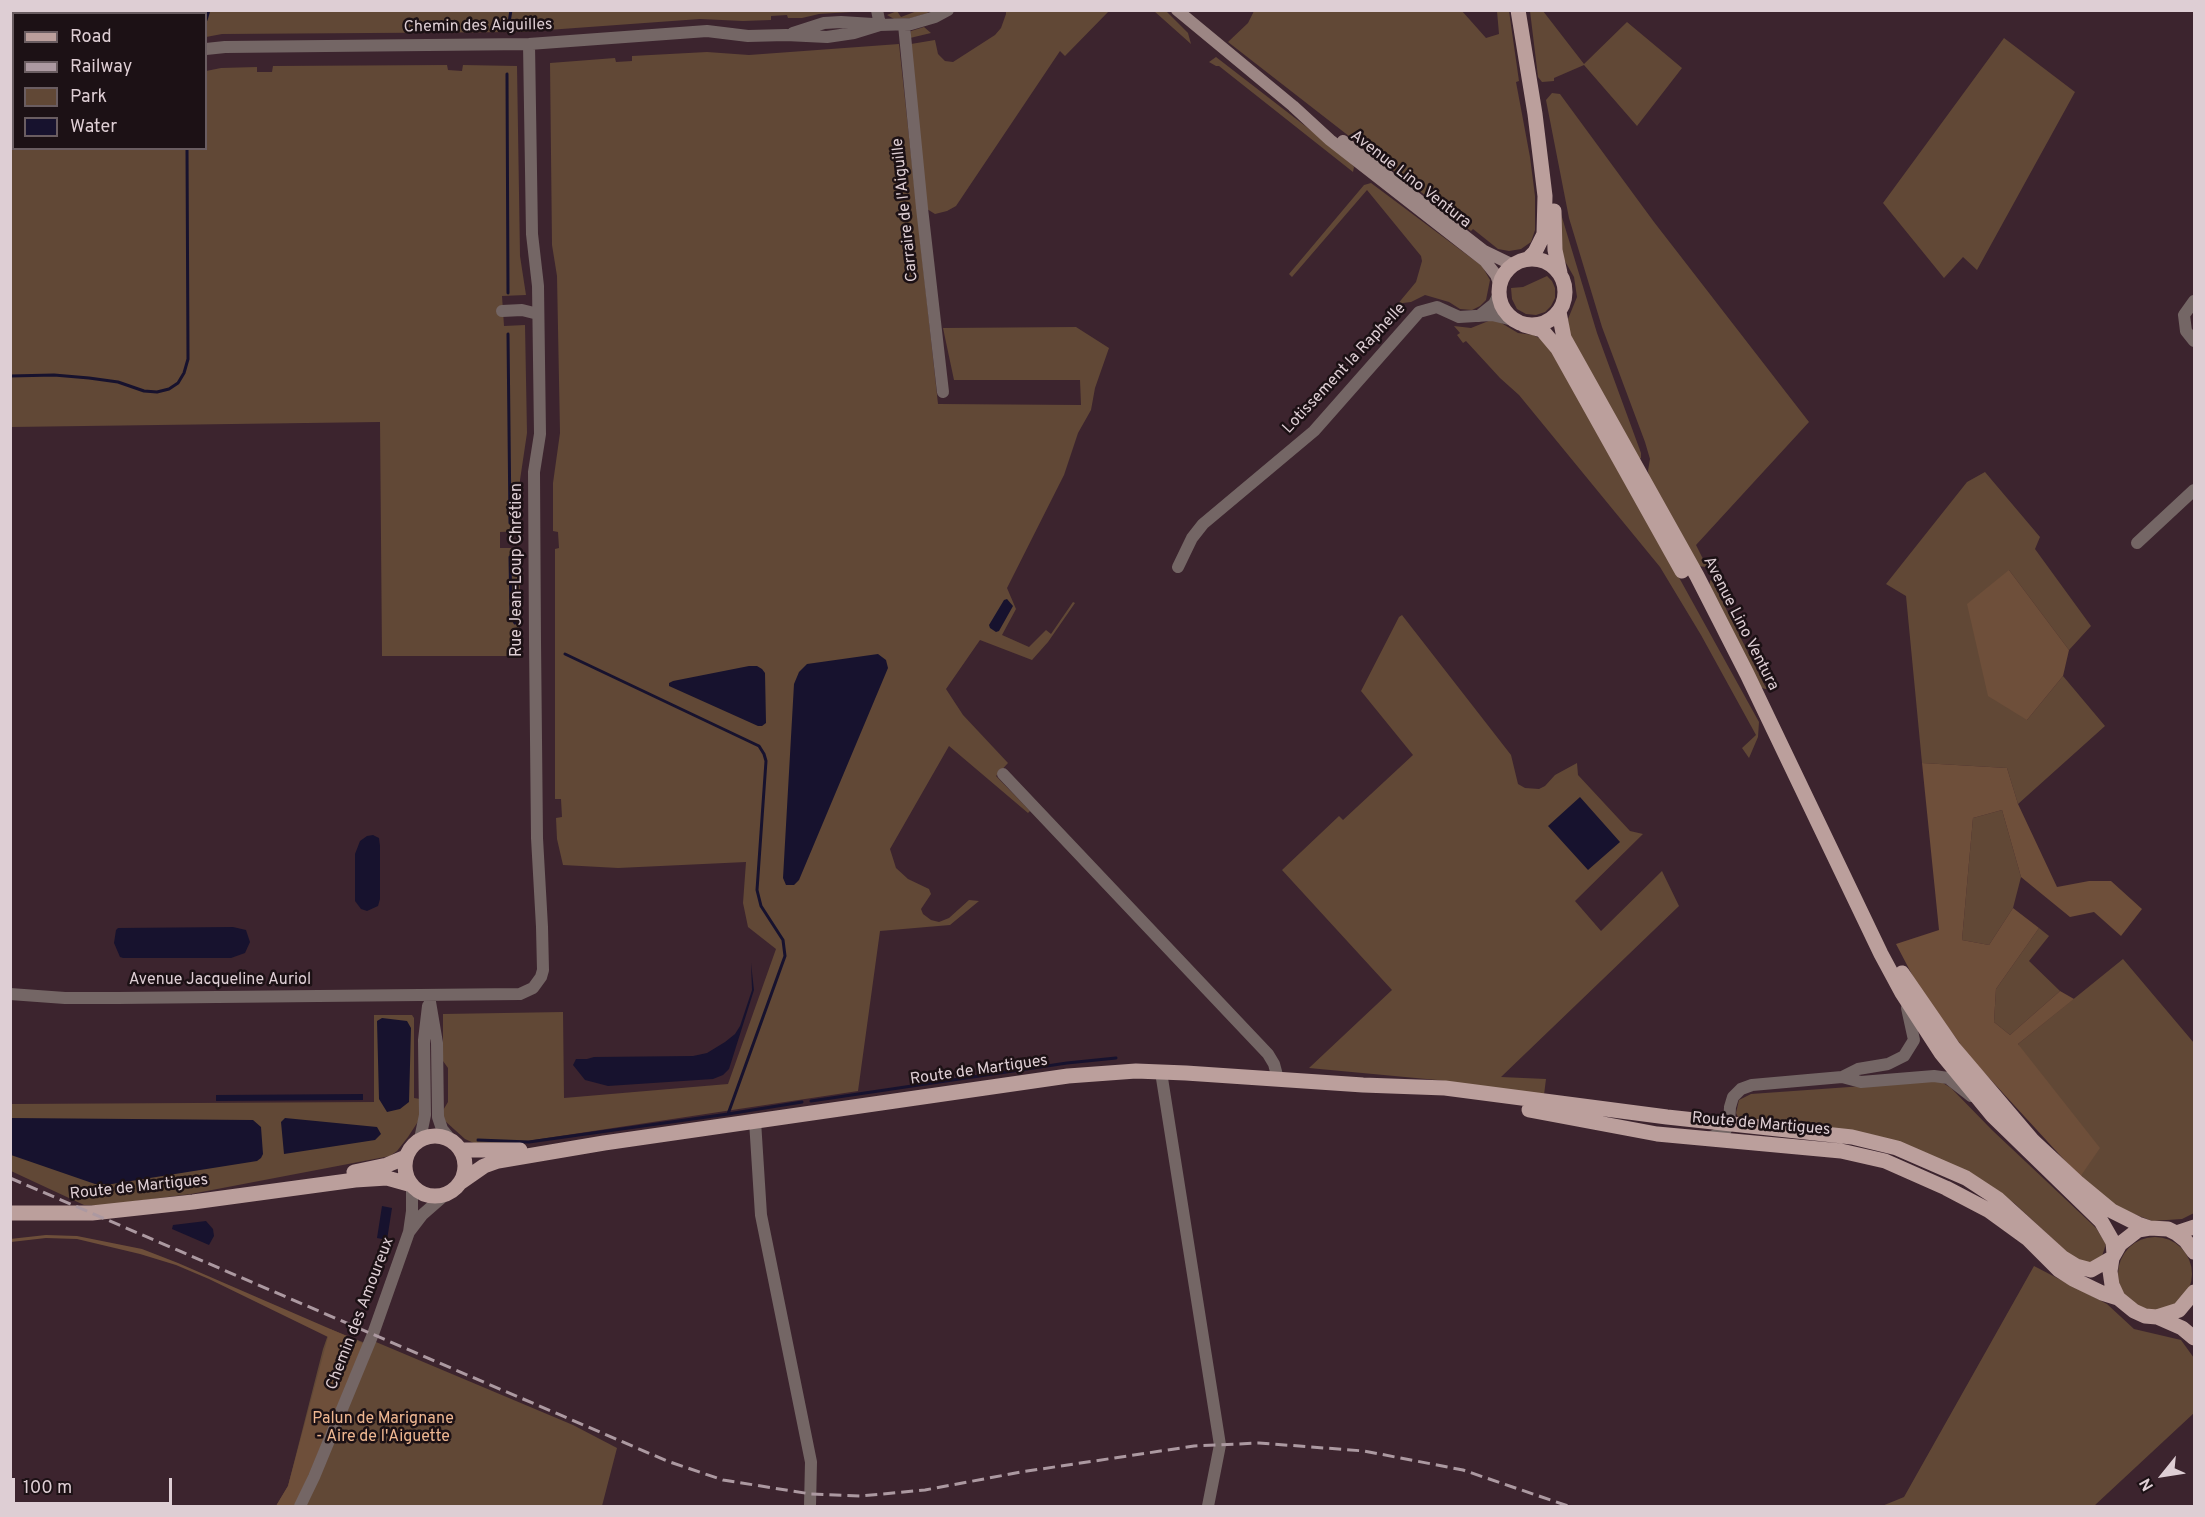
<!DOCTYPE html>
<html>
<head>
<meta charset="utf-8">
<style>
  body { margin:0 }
  #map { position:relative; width:2205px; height:1517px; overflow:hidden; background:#3c242e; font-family:Overpass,sans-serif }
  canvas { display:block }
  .frame { position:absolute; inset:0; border:12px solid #deced4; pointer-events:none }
  .legend { position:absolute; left:12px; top:12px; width:195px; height:138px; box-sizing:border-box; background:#1c1115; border:2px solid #6a5d61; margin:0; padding:8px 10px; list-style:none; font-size:18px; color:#deced4 }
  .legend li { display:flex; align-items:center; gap:12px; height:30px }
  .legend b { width:30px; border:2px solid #6a5d61 }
  .north { position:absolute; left:2133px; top:1445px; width:60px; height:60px; -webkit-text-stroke:4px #1c1115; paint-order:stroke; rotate:240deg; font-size:16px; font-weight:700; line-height:24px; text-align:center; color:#deced4 }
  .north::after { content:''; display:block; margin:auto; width:21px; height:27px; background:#deced4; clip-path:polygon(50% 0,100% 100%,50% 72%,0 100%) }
  .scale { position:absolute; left:12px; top:1478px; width:160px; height:27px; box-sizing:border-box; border:3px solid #deced4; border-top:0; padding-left:8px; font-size:18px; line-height:21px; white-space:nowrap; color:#deced4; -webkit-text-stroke:4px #1c1115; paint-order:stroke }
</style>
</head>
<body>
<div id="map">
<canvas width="2205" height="1517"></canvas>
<div class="frame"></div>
<ul class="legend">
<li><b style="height:8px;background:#bb9f9c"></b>Road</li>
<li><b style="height:8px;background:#ac99a1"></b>Railway</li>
<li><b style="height:16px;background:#614836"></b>Park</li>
<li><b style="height:16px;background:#17122e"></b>Water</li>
</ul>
<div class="north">N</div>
<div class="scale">100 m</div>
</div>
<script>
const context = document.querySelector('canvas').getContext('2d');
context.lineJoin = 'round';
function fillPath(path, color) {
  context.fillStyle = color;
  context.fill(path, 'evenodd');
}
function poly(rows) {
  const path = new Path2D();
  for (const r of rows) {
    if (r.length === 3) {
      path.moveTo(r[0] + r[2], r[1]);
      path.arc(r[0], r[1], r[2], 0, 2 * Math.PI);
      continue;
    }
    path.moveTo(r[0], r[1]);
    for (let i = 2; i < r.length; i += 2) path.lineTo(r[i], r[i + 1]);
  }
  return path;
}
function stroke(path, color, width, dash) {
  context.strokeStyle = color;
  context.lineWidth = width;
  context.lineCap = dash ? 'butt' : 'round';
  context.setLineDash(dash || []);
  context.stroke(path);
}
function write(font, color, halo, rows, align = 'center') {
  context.font = font + ' Overpass,sans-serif';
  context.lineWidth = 5;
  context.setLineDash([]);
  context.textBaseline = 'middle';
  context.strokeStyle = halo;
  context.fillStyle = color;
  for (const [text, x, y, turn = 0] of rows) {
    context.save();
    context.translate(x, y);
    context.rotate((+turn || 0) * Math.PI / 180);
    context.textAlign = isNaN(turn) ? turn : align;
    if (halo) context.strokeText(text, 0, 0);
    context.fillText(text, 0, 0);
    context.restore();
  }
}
const green = poly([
  [192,10,868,10,868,11,819,14,802,18,788,18,787,15,771,16,771,20,743,21,700,19,520,32,222,34,206,37,206,14,190,13],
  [10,11,11,10,186,11,184,14,14,14,13,42,11,42],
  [897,11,901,17,917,11,927,11,928,13,911,18,894,19,887,15],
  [1006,11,1109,11,1065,56,1060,51,956,206,947,211,935,214,927,209,911,44,935,40,938,54,945,61,953,62,995,35,1001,28,1006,14],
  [1154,11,1166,11,1188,33,1191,44],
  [1254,11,1462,11,1486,38,1499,34,1497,11,1509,11,1519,81,1516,82,1530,157,1535,196,1535,230,1531,242,1521,249,1509,251,1498,249,1473,229,1471,231,1228,42,1248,23],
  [1530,11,1543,11,1584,64,1627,22,1682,68,1637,126,1584,65,1554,78,1554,81,1542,82,1538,77],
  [924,27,931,33,910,38,911,31],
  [2004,38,2075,92,1977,270,1963,257,1944,278,1883,203],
  [899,44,938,404,1081,405,1080,380,954,380,943,328,1076,327,1109,348,1095,388,1091,410,1078,433,1064,475,1007,588,1016,609,1002,635,1029,647,1046,630,1051,634,1073,602,1075,603,1048,642,1032,660,980,640,946,689,963,715,1008,763,996,776,1030,811,1028,813,949,746,890,849,896,868,908,879,929,889,931,894,921,909,923,914,931,920,939,922,949,918,969,900,979,901,950,925,880,931,858,1091,507,1144,478,1145,465,1139,445,1121,442,1112,448,1102,448,1068,443,1061,443,1014,563,1012,564,1098,728,1084,776,949,748,927,743,903,746,862,618,868,563,865,557,839,556,818,562,817,561,799,555,799,555,549,559,548,558,532,553,531,553,483,560,433,557,276,552,245,550,63,615,58,616,62,632,61,632,56,707,52,749,55],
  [1216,57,1348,159,1354,167,1353,172,1219,66,1216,66,1209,62],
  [447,65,448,70,462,71,463,65,517,66,520,256,526,295,502,296,504,326,525,325,527,433,520,480,521,531,500,532,500,548,521,548,518,656,382,656,380,422,11,427,10,76,14,76,14,148,206,148,206,71,221,68,257,67,257,72,272,72,273,66],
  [1552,93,1560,94,1654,222,1809,422,1696,545,1705,563,1714,562,1706,567,1699,566,1650,482,1648,471,1650,459,1645,442,1602,327,1569,218,1546,100],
  [1371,183,1482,266,1490,280,1486,300,1480,306,1472,310,1460,309,1449,302,1425,295,1411,302,1403,303,1376,337,1372,335,1416,282,1422,261,1421,256,1367,190,1292,277,1289,274,1364,185],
  [1561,214,1597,333,1641,453,1641,458,1638,460,1570,336,1568,319,1577,297,1574,277,1562,256],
  [1547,276,1552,281,1555,288,1555,298,1551,306,1545,312,1536,315,1526,314,1517,309,1512,299,1511,288,1523,287],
  [1491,320,1498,321,1518,333,1533,335,1543,340,1553,350,1759,722,1758,737,1749,758,1742,748,1756,735,1701,635,1660,567,1519,395,1500,378,1466,341,1463,343,1457,335,1460,333,1454,326,1471,328],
  [1985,472,2040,537,2035,549,2091,626,2069,650,2009,570,2027,720,2063,676,2105,726,2018,804,2007,768,1922,763,1906,596,1886,584,1967,482],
  [1719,574,1713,583,1765,686,1774,689,1765,689,1758,686,1709,589,1710,581,1713,577],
  [1402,615,1511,755,1518,784,1525,788,1539,789,1545,786,1555,775,1577,763,1578,775,1630,831,1643,834,1575,901,1601,931,1662,871,1679,906,1501,1077,1546,1079,1544,1095,1437,1080,1309,1068,1392,990,1282,870,1339,816,1343,820,1413,755,1361,691,1399,617],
  [2002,810,2021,877,2013,908,1989,945,1962,940,1973,818],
  [2039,928,2049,936,2029,961,2060,991,2010,1035,1994,1022,1996,989],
  [2123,959,2194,1043,2194,1213,2182,1219,2152,1221,2119,1208,2080,1177,2018,1044],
  [374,1015,412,1015,414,1018,414,1098,420,1099,419,1120,408,1137,397,1151,390,1156,191,1194,97,1206,84,1205,11,1171,11,1104,374,1102],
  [1934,1081,1943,1083,1951,1088,1992,1130,2096,1228,2106,1244,2101,1259,2085,1264,2071,1256,2014,1203,1987,1184,1855,1132,1828,1127,1748,1121,1738,1117,1736,1113,1739,1100,1751,1094],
  [2155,1274,37],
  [2034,1266,2107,1304,2134,1329,2181,1340,2194,1358,2194,1413,2094,1506,1882,1506,1904,1497],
  [330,1329,365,1343,376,1342,573,1425,617,1448,602,1506,276,1506,288,1486,323,1349]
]);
const forest = poly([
  [2009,570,2069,650,2063,676,2027,720,1988,696,1967,604],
  [1922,763,2007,768,2018,804,2057,887,2089,881,2111,881,2142,909,2121,936,2094,912,2070,917,2021,877,2002,810,1973,818,1962,940,1989,945,2013,908,2039,928,1996,989,1994,1022,2010,1035,2060,991,2074,999,2018,1044,2100,1148,2080,1177,1969,1056,1918,986,1896,944,1939,930],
  [46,1235,77,1236,142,1249,178,1263,365,1344,295,1506,276,1506,288,1486,328,1337,209,1279,176,1265,140,1254,77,1239,46,1238,11,1242,10,1239]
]);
const water = poly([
  [1007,599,1013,606,999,631,996,632,990,628,989,625,1004,600],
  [878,654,886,660,888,668,799,880,794,885,786,885,783,878,794,684,799,672,807,664],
  [749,666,757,666,762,669,765,673,766,723,762,726,758,726,669,686,669,683,673,681],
  [1580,797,1620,842,1588,870,1548,826],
  [373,835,379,838,380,846,380,899,378,906,367,911,361,909,355,901,355,854,360,841,367,836],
  [233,927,246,930,250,942,245,953,231,958,123,958,120,957,114,943,116,930,118,928],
  [751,963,754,990,729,1069,723,1075,713,1079,608,1086,585,1080,573,1065,576,1059,587,1059,594,1057,693,1056,707,1053,725,1042,735,1034,740,1026,752,990],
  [382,1018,407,1021,411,1028,409,1102,400,1109,387,1112,379,1099,377,1021],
  [363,1094,363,1100,216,1101,216,1095],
  [11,1118,253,1120,261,1127,263,1154,261,1158,257,1161,112,1184,95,1184,11,1155],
  [285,1118,377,1127,381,1134,375,1140,284,1154,281,1122],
  [382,1206,392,1208,387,1240,377,1238],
  [206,1221,213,1229,214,1236,209,1245,172,1229,173,1225]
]);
const stream = poly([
  [206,20,209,10],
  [508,29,511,10],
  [507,74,508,293],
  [508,334,510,523],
  [10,376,54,375,89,378,118,382,144,391,157,392,169,389,178,383,184,373,188,359,187,148],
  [510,557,511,615,515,623],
  [811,1101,1067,1063,1116,1058],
  [728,1114,802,1102],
  [478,1140,529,1142,728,1114,785,956,783,940,761,906,757,890,766,761,764,754,759,746,565,654]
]);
const street = poly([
  [877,10,880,25,911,24,935,17,948,10],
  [904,25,922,208,943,392],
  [793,33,824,23,841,22,873,24],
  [206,49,225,47,529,44,707,31,748,36,786,35,827,37,854,33,880,25],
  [10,55,14,55],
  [2194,301,2184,315,2186,331,2194,341],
  [502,311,522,310,538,314],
  [1479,316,1494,304,1499,294],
  [2137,543,2194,490],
  [1178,567,1192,538,1203,524,1314,431,1419,312,1437,307,1459,317,1492,315,1513,320],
  [1003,774,1268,1054,1274,1064,1278,1079],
  [10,994,65,998,117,998,520,994,533,988,541,977,543,970,542,927,537,838,535,641,534,472,540,434,538,286,532,234,529,44],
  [429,996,437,1043,438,1117,442,1129,451,1140],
  [1161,1072,1220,1445,1208,1506],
  [1842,1077,1858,1069,1888,1064,1904,1056,1914,1040,1907,1008],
  [755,1121,761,1215,811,1462,810,1506],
  [1709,1138,1725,1131,1729,1124,1730,1107,1733,1097,1741,1089,1752,1085,1842,1077,1861,1082,1934,1076,1948,1078,1971,1096],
  [420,1139,425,1115,424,1040,428,1006],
  [412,1185,412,1211,409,1232,422,1215,446,1194],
  [300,1506,314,1477,373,1334,409,1232]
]);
const secondary = poly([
  [1177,10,1293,106,1330,140,1485,261,1496,275,1500,286],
  [1343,141,1484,251,1513,265]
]);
const primary = poly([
  [1518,10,1535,114,1545,196,1544,234,1535,252,1528,259],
  [1554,211,1555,250,1560,273],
  [1532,292,33],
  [1559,312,1564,338,1697,576,1747,674,1881,954,1902,993,1941,1053,1992,1115,2101,1221,2113,1242,2114,1254],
  [1524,325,1542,330,1558,349,1682,571],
  [1902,973,1953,1047,2033,1141,2077,1182,2112,1211,2138,1224,2150,1228],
  [1529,1110,1657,1134,1841,1151,1885,1161,1946,1188,1988,1210,2028,1239,2059,1270,2073,1279,2102,1293,2118,1298],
  [435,1166,30],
  [461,1150,520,1150],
  [354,1172,387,1165,406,1157],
  [461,1182,484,1166,498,1161,604,1143,1068,1076,1136,1071,1186,1073,1363,1085,1445,1088,1667,1117,1852,1137,1897,1148,1966,1178,1998,1199,2063,1258,2076,1266,2091,1270,2112,1258],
  [10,1213,92,1213,193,1202,355,1180,387,1178,412,1185],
  [2176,1233,2194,1227],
  [2194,1252,2186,1241,2176,1233,2168,1229,2150,1228,2138,1230,2120,1244,2112,1258,2110,1271,2112,1285,2118,1298,2134,1311,2145,1316,2157,1317,2179,1310,2194,1292],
  [2157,1317,2182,1328,2194,1338]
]);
const rail = poly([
  [10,1178,667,1461,723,1480,811,1494,861,1496,925,1490,1021,1472,1194,1446,1259,1443,1364,1451,1463,1470,1568,1506]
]);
const streetNames = [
  ["Chemin des Aiguilles",478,27,-1],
  ["Avenue Lino Ventura",1410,180,38],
  ["Carraire de l'Aiguille",906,210,-96],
  ["Lotissement la Raphelle",1345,369,-47],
  ["Rue Jean-Loup Chrétien",518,570,-90],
  ["Avenue Lino Ventura",1740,624,63],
  ["Avenue Jacqueline Auriol",220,981],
  ["Route de Martigues",979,1071,-8],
  ["Route de Martigues",1761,1125,5],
  ["Route de Martigues",139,1188,-6],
  ["Chemin des Amoureux",361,1314,-69]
];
const parkNames = [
  ["Palun de Marignane",383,1420],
  ["- Aire de l'Aiguette",383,1438]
];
fillPath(green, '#614836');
fillPath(forest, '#6e4f3a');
fillPath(water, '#17122e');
stroke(stream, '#17122e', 3);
stroke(street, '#746665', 12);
stroke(secondary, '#9c8684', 12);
stroke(primary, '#bb9f9c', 15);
stroke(rail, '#ac99a1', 3, [12, 6]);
write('16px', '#deced4', '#1c1115', streetNames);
write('16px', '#efb791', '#1c1115', parkNames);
</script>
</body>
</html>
